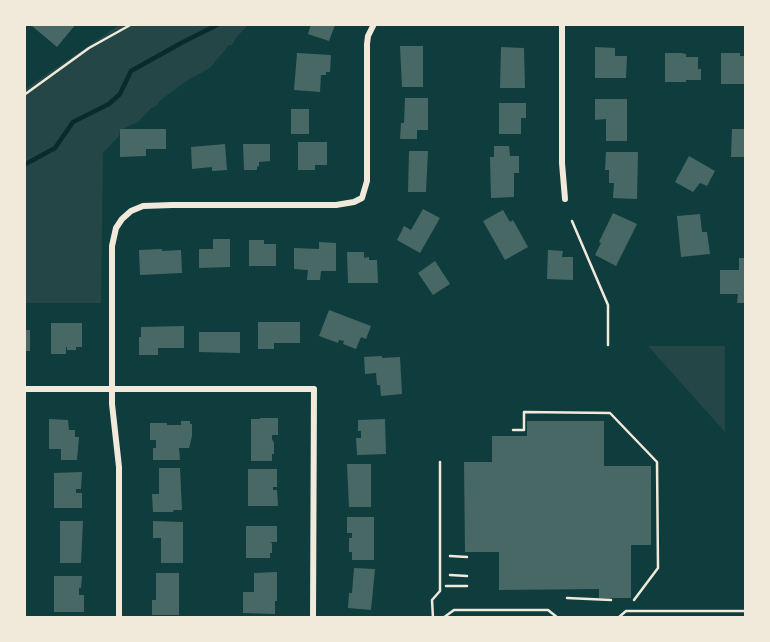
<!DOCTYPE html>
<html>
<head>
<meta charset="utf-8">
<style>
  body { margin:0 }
  #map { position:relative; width:770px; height:642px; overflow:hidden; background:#0f3d3e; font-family:"Sofia Sans Condensed",sans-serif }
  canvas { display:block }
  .frame { position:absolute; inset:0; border:26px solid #f1e9da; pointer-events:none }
</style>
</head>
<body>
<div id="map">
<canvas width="770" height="642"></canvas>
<div class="frame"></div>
</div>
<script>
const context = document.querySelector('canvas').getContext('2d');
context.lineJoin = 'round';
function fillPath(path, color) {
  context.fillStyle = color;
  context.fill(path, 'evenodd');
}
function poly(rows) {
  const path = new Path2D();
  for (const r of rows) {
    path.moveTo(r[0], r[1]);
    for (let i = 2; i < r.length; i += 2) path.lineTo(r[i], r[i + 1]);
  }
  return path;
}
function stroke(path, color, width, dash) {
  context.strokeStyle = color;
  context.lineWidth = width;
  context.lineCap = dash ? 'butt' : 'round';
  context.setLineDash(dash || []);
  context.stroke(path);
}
const green = poly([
  [119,25,248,25,235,39,232,45,229,45,210,68,188,80,162,99,155,107,151,108,138,122,120,130,119,136,103,153,101,303,25,303,25,89],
  [648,346,725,346,725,432]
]);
const stream = poly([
  [24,165,55,148,73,122,109,104,120,94,131,71,183,42,219,24]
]);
const building = poly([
  [34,24,76,24,57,47,32,26],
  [311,24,335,25,329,41,308,34],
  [400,46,423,46,423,87,402,87],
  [501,47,524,48,525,88,500,88],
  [595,47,615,48,615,56,627,56,626,78,595,78],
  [297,53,331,55,330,72,326,72,326,75,321,75,320,92,294,90],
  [665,53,681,53,686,54,686,57,698,57,698,69,701,69,701,80,686,80,686,82,665,82],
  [721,53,740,53,740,56,746,56,746,84,721,84],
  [405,98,428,98,428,130,417,130,417,139,400,139,401,123,404,123],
  [595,99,627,99,627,141,606,141,606,119,595,120],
  [499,103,526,103,526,118,521,118,521,134,499,134],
  [291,109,309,109,309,134,291,134],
  [120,129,166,129,166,149,146,149,146,156,120,157],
  [732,129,746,129,746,157,731,157],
  [298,142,327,142,327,165,315,165,315,170,298,170],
  [225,144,227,170,212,171,212,167,192,169,191,147],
  [243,144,270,144,270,161,259,162,259,166,257,167,257,170,244,170],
  [494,146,509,146,510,156,519,156,519,173,514,173,514,197,491,198,490,157,494,157],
  [409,151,428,151,426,192,408,192],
  [606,152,638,152,637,199,613,198,614,183,609,183,609,170,605,170],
  [689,156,715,171,707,186,700,183,693,192,675,182],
  [423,209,440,218,420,253,397,240,404,226,411,230],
  [503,210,510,222,513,220,528,247,505,260,483,221],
  [613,213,637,224,616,266,595,255,601,243,599,242],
  [700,214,702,232,707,232,710,254,681,257,677,216],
  [213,239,230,239,230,267,199,268,199,249,213,249],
  [249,240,264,240,264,244,276,244,276,266,249,266],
  [319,242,336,243,336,271,321,271,320,280,307,280,308,270,294,269,294,248,319,249],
  [162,249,162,251,181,250,182,273,140,275,139,250],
  [548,250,563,251,562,257,573,257,573,280,547,279],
  [347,252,364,252,364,258,369,257,369,260,377,260,378,283,348,283],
  [739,258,746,258,746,303,737,303,738,294,720,294,720,270,739,270],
  [435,261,450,284,433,295,418,273],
  [329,310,371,326,366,339,361,337,356,349,343,344,344,341,339,340,338,343,319,336],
  [258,322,300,322,300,343,274,343,274,349,258,349],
  [51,323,82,323,82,347,76,347,76,350,67,350,67,347,66,347,66,354,51,354],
  [184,326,184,348,158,348,158,355,139,355,139,337,141,337,141,327],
  [24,330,30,330,30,351,24,351],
  [199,332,240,332,240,353,199,352],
  [382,356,382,358,400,357,402,394,381,396,380,385,377,385,376,373,365,374,364,357],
  [260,418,278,418,278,435,272,435,272,439,274,443,274,454,272,454,272,461,251,461,251,419,260,419],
  [49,419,68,420,69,430,75,430,75,437,79,437,77,460,61,460,61,449,49,449],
  [385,419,386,454,357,455,356,438,361,438,361,431,358,431,358,420],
  [181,421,190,421,190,424,192,424,192,436,189,448,179,448,180,460,153,460,153,448,156,448,156,440,150,440,150,423,167,423,167,425,181,425],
  [527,421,604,421,604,466,651,466,651,545,631,545,631,598,599,598,599,589,499,590,499,552,465,552,464,462,492,462,492,436,527,436],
  [347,464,371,464,371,507,349,507],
  [159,468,180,468,182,510,174,510,173,512,153,512,152,494,159,494],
  [248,469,277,469,277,487,273,487,273,490,277,490,278,506,248,506],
  [82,472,81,489,76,489,76,493,82,493,82,508,54,508,54,473],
  [347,517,374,517,374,560,352,560,352,552,349,552,349,538,352,538,352,533,347,533],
  [60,521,83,521,81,563,60,563],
  [153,521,183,522,183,563,161,563,161,538,153,538],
  [246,526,277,526,277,542,270,542,272,543,272,553,270,553,270,558,246,558],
  [354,568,375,569,371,610,348,608,349,593,352,593],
  [277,572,277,601,275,601,275,614,243,613,243,592,254,592,254,573],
  [156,573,179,573,179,615,152,615,152,600,156,600],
  [54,576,82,576,81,588,79,588,79,595,84,595,84,612,54,612]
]);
const path = poly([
  [24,95,89,48,132,24],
  [572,221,608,305,608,345],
  [513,430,524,430,524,412,610,413,657,462,658,568,634,600],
  [450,556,467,557],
  [450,575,467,576],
  [446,586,467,586],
  [567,598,611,600]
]);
const service = poly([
  [433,618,432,600,440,591,440,462],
  [443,618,454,610,548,610,558,618],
  [618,618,626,611,746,611]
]);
const minor = poly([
  [562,24,562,163,565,199],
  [24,389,314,389,313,618],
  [119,618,119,467,112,404,112,246,116,228,122,219,131,211,143,206,172,205,336,205,354,202,362,198,367,181,367,44,368,36,374,24]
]);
fillPath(green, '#244646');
stroke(stream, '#0a2a2b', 4.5);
fillPath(building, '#486865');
stroke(path, '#f1e9da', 2.5);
stroke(service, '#f1e9da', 2.5);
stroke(minor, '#f1e9da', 6);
</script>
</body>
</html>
